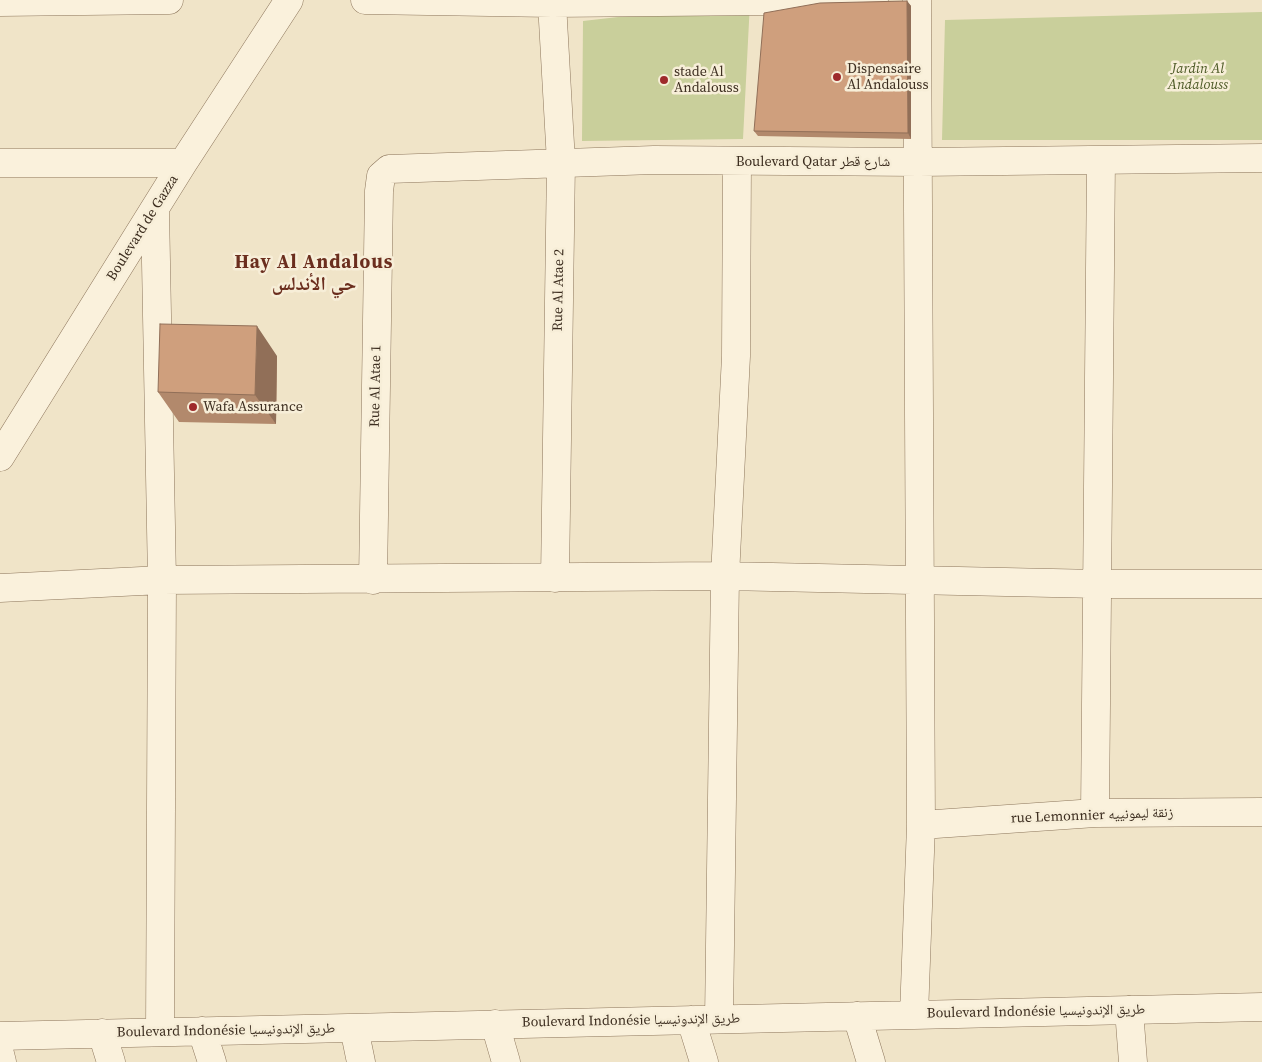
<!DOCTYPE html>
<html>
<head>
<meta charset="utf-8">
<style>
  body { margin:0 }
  canvas { display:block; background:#f0e4c8 }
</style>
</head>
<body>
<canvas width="1262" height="1062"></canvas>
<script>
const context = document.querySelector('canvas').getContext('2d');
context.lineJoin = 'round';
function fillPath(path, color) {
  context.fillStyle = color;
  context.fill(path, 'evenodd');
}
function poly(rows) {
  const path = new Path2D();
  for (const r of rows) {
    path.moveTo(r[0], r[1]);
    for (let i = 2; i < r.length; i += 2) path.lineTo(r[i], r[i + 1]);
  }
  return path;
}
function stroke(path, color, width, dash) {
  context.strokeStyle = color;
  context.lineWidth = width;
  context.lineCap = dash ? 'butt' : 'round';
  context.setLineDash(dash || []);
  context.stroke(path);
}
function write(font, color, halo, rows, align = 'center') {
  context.font = font + ' "Source Serif 4","Noto Naskh Arabic",serif';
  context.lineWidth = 5;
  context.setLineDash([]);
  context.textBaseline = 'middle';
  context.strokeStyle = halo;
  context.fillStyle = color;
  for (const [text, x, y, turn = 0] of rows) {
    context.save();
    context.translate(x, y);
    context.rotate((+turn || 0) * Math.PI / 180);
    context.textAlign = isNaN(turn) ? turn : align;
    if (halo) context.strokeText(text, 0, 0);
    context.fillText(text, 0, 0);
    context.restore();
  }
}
const green = poly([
  [750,2,743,139,582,141,583,21],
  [1262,12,1262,140,942,140,945,20]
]);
const minor = poly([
  [365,0,552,3,874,0],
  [0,2,169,0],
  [552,3,561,162,555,578],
  [0,163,183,163],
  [155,209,162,580,160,1032],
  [0,457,183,163,289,0],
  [373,580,379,191,381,176,389,169,654,160,919,162,1262,158],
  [0,588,162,580,725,576,1099,584,1262,584],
  [1095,813,1101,160],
  [921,825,1095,813,1262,812],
  [1129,1010,1133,1062],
  [914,1015,921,825,917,0],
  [857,1016,871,1062],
  [719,1019,725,576,736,356,737,161],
  [691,1020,704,1062],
  [495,1024,506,1062],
  [354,1028,361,1062],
  [202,1031,212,1062],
  [102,1033,111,1062],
  [0,1036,1262,1007],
  [0,1054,2,1062]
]);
const wall = poly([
  [907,1,911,6,911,139,758,136,754,131],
  [277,356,276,424,179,422,158,392]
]);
const shadedWall = poly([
  [907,1,911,6,911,139,908,133],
  [257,326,277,356,276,424,255,395]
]);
const building = poly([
  [907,1,908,133,754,131,764,13,820,3,907,1],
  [160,324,257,326,255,395,158,392,160,324]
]);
const markers = [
  [837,77,5,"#9e2a2b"],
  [664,80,5,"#9e2a2b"],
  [193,407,5,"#9e2a2b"]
];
const poiNames = [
  ["Dispensaire",847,69],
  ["Al Andalouss",847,85],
  ["stade Al",674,72],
  ["Andalouss",674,88],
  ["Wafa Assurance",203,407]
];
const parkNames = [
  ["Jardin Al",1198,69],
  ["Andalouss",1198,85]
];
const streetNames = [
  ["Boulevard Qatar شارع قطر",813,162],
  ["Boulevard de Gazza",143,228,-58],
  ["Rue Al Atae 2",559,290,-89],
  ["Rue Al Atae 1",376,386,-89],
  ["rue Lemonnier زنقة ليمونييه",1092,816,-2],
  ["Boulevard Indonésie طريق الإندونيسيا",1036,1012,-1],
  ["Boulevard Indonésie طريق الإندونيسيا",631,1021,-1],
  ["Boulevard Indonésie طريق الإندونيسيا",226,1031,-1]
];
const districtNames = [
  ["Hay Al Andalous",314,263],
  ["حي الأندلس",314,285]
];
fillPath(green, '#c9cf9b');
stroke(minor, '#8d765c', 29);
stroke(minor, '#faf1dc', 28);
fillPath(wall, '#b2896c');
fillPath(shadedWall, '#916f58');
fillPath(building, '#cf9f7d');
stroke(building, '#916f58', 1);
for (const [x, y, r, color] of markers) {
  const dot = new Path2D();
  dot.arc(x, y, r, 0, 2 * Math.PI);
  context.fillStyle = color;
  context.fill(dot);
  stroke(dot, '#f7eed8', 2);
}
write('14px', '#3d2e20', '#f7eed8', poiNames, 'left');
write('italic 14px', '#4d5a26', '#f7eed8', parkNames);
write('14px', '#3d2e20', '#f7eed8', streetNames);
context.letterSpacing = '1px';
write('bold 19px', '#6b2e1e', '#f7eed8', districtNames);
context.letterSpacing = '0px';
</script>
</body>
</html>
